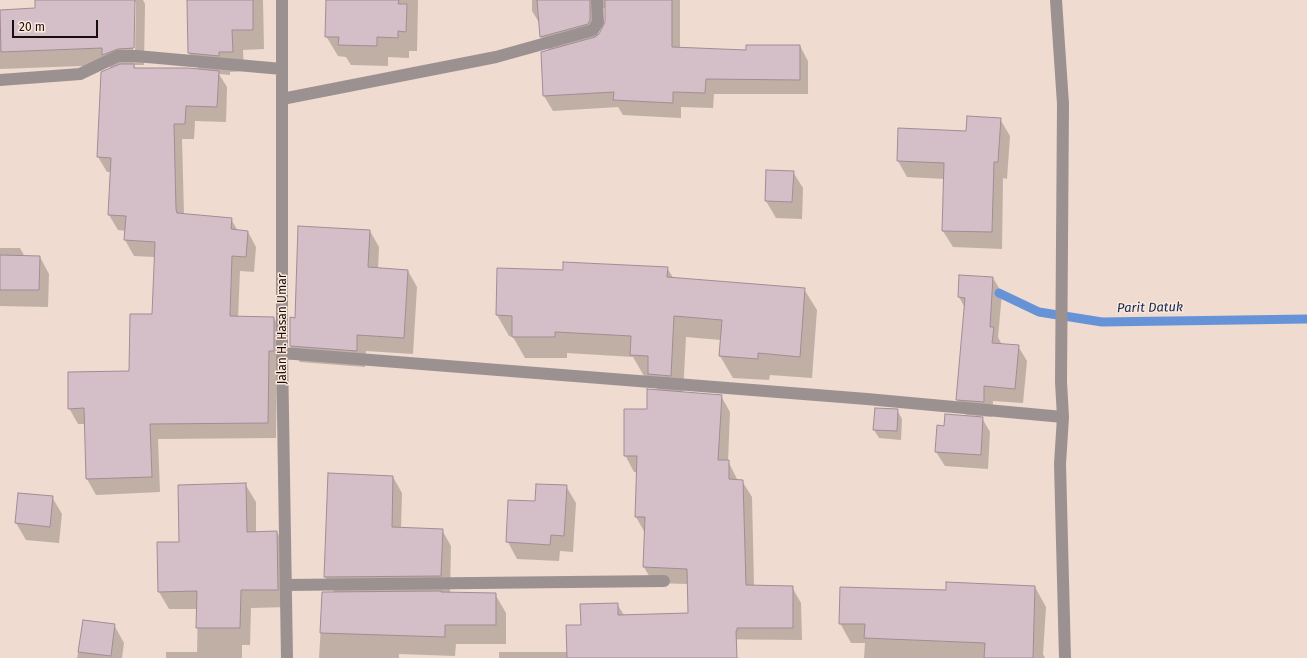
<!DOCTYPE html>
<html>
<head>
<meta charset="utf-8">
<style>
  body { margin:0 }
  #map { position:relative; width:1307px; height:658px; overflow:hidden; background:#efdbcf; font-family:"Fira Sans",sans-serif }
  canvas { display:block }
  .scale { position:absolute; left:12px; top:20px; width:86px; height:18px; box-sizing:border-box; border:2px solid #160f0b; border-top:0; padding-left:5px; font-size:12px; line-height:14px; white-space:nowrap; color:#160f0b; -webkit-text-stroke:3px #fde8dc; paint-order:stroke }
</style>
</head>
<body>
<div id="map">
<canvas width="1307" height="658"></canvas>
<div class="scale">20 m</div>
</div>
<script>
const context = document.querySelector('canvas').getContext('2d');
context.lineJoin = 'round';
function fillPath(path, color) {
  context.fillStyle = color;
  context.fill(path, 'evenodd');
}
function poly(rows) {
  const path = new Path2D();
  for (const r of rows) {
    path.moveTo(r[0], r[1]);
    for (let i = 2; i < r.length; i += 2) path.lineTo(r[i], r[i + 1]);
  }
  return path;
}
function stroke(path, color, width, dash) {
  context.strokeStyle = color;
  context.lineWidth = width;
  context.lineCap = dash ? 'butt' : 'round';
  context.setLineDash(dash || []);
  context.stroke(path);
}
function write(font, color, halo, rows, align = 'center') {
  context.font = font + ' "Fira Sans",sans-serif';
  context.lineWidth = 3;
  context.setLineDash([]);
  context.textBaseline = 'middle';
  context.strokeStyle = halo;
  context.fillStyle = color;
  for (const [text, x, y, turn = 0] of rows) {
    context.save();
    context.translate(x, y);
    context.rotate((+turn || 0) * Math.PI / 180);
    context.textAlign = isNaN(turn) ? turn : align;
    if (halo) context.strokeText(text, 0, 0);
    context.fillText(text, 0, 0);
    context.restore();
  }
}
const shadow = poly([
  [36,0,143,0,145,4,144,65,134,65,136,69,199,70,189,53,188,0,263,0,264,49,243,50,244,71,230,72,230,75,219,74,227,87,226,122,195,121,194,139,182,139,184,215,231,219,238,231,248,232,256,247,254,272,240,271,238,318,274,318,283,334,277,366,276,438,158,439,160,492,96,495,87,479,86,424,78,424,69,408,130,372,153,315,155,257,134,256,125,240,126,231,118,230,109,215,112,172,107,172,98,157,111,69,108,65,0,69,0,11,36,9],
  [134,2,136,2,135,54,133,53],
  [326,0,418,0,417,51,409,51,409,58,388,57,388,66,351,65,346,57,338,56,326,36],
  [532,0,680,0,680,48,747,52,800,46,808,61,808,94,714,94,713,108,681,107,681,118,623,115,618,107,553,111,544,96,549,51,541,37,540,24,532,11],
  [606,7,606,22,598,38,598,12],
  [1000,119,1010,136,1007,179,1003,178,1002,249,953,247,943,231,945,179,907,177,898,161],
  [767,171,793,172,803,188,802,219,776,218,766,201],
  [370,231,379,247,378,269,408,271,417,287,413,354,366,351,365,367,300,362,290,346,296,319],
  [0,248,20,248,25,257,40,257,49,274,48,307,0,306],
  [667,268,674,279,804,289,817,310,812,378,770,375,769,380,733,378,720,356,721,340,686,337,683,393,721,396,730,412,728,461,738,481,742,481,752,497,754,586,792,587,801,603,802,640,699,639,688,584,653,583,644,567,645,533,636,517,637,472,634,472,625,455,658,391,650,377,644,376,633,357,567,353,567,358,525,358,513,337,509,336,497,315,564,271],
  [993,278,1002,293,998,337,1002,345,1018,346,1027,361,1023,403,993,401,992,417,966,415,957,399,965,308,959,297],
  [897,410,902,419,901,440,879,438,874,430],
  [982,418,990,432,988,469,945,466,936,452,945,427],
  [393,477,402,493,401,529,442,530,451,546,450,593,495,594,506,613,506,644,456,644,455,656,399,654,399,658,319,658,323,593,335,593,325,577],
  [245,484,256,502,256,533,277,532,287,550,288,607,251,608,250,645,242,645,242,658,166,658,166,652,197,652,198,609,169,609,159,592,180,543],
  [566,486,576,503,573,552,560,551,559,561,517,559,508,542,536,503],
  [52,497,62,514,59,543,26,540,16,523],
  [1035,587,1046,607,1043,654,1045,658,864,658,865,643,851,643,840,623,947,591],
  [617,604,624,615,678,658,499,658,499,652,568,652,582,626],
  [84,621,114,625,124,643,122,658,77,658]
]);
const stream = poly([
  [999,293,1039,312,1102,322,1307,319]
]);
const building = poly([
  [35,0,135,0,134,48,118,49,102,55,102,48,1,52,0,10,35,8,35,0],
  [187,0,253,0,253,30,232,30,233,52,219,52,219,56,188,53,187,0],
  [326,0,399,0,398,4,407,4,406,32,398,31,398,38,377,37,377,46,338,45,339,37,325,37,326,0],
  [537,0,590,0,590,20,588,24,540,37,537,0],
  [605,0,672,0,672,47,746,50,746,45,800,45,800,80,706,79,705,93,673,92,673,103,613,100,614,92,543,96,541,52,595,37,599,34,605,22,605,0],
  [120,64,134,64,134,68,188,68,219,71,217,107,186,106,185,124,174,124,176,209,177,213,232,218,231,229,248,231,246,257,232,256,230,316,274,317,274,351,269,351,268,423,150,424,152,477,86,479,84,408,68,409,68,372,129,371,130,314,152,314,155,242,124,240,126,216,108,215,111,158,97,157,101,72,120,64],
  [967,116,1001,118,998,162,994,162,992,232,942,231,944,163,897,161,898,128,966,131,967,116],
  [766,170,794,171,792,202,765,201,766,170],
  [298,226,370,230,368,267,408,270,404,338,357,335,357,351,290,346,290,317,295,318,298,226],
  [0,255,40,256,39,290,0,290,0,255],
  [563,262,668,267,667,277,805,288,800,357,758,353,758,359,719,356,722,320,674,316,671,376,648,374,648,356,630,355,631,336,555,332,555,337,512,337,512,316,496,315,497,268,563,270,563,262],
  [959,275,993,277,990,327,994,327,992,343,1019,345,1015,389,984,386,984,402,956,400,965,298,958,297,959,275],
  [647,389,722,395,718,460,729,460,729,479,743,480,746,585,793,586,793,628,737,628,737,631,736,631,737,658,567,658,566,625,581,625,580,604,618,603,618,615,688,613,687,569,643,567,645,517,635,517,637,456,624,456,624,409,647,409,647,389],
  [875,408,898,409,897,431,873,430,875,408],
  [945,414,983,417,981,455,935,452,937,425,944,426,945,414],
  [328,473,393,476,392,527,443,529,441,576,324,577,328,473],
  [246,483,247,532,277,531,278,590,241,590,240,628,196,628,197,591,158,592,157,542,179,542,178,485,246,483],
  [536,484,567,485,564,536,551,535,550,545,506,542,508,500,535,501,536,484],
  [18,493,53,496,50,527,15,523,18,493],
  [946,582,1035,586,1033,658,984,658,985,643,864,638,865,624,839,624,840,587,946,590,946,582],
  [441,591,441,592,496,593,496,625,445,625,445,637,320,633,322,592,441,591],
  [83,620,115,624,111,656,78,652,83,620]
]);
const street = poly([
  [282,0,282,353,287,658],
  [1056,0,1063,104,1061,382,1063,417,1060,464,1065,658],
  [0,80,80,74,118,56,136,56,282,69],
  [282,99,496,57,593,30,598,22,597,0],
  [282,353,867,399,1063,417],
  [286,585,664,581]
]);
const streetNames = [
  ["Jalan H. Hasan Umar",283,329,-90]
];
const waterNames = [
  ["Parit Datuk",1150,308,-1]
];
fillPath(shadow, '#0003');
stroke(stream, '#6693d7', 9);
fillPath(building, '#d4bec8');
stroke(building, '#a18c95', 1);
stroke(street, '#9c9191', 12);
write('12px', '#160f0b', '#fde8dc', streetNames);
write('italic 13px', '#0b2853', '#fde8dc', waterNames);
</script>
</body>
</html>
